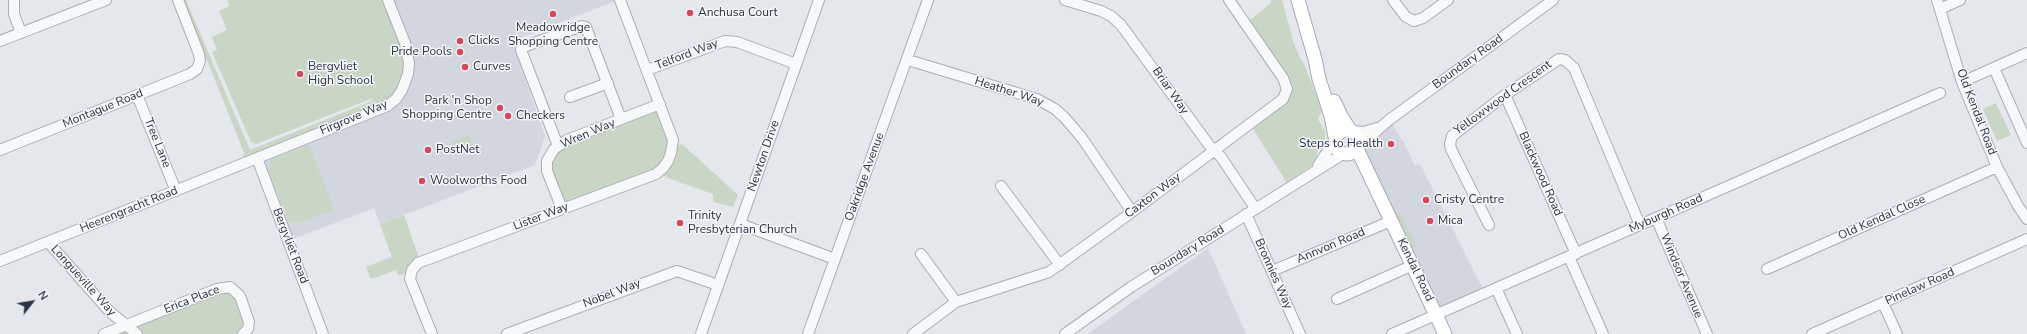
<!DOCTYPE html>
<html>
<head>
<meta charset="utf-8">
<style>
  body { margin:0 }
  #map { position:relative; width:2027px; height:334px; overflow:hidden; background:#e4e7ec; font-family:"Nunito Sans",sans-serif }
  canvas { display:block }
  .north { position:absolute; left:12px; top:282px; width:40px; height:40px; -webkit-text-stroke:3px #f4f6f9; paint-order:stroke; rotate:59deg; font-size:11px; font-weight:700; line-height:16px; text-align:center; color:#2b3445 }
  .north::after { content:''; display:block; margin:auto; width:14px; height:18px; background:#2b3445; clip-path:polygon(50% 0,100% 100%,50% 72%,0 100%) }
</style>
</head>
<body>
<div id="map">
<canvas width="2027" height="334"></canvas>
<div class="north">N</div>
</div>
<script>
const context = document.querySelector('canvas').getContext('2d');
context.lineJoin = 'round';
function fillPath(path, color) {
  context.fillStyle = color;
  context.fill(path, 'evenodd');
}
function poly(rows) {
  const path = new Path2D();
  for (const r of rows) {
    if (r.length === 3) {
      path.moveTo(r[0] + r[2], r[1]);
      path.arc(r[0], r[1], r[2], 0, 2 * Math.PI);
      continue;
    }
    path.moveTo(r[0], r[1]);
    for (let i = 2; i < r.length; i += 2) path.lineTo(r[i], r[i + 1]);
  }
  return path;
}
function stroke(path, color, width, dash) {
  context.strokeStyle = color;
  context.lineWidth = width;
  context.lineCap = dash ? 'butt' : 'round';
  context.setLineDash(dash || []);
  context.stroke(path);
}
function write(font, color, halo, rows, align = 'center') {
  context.font = font + ' "Nunito Sans",sans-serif';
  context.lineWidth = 3;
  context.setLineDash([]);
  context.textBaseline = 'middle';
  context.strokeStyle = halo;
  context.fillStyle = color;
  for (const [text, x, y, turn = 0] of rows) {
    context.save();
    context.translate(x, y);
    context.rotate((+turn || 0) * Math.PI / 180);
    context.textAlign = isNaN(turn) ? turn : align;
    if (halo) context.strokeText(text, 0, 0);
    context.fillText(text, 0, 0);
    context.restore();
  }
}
const built = poly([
  [388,0,618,0,512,41,545,136,535,165,380,224,374,208,288,241,257,158,371,113],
  [1389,120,1404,143,1415,166,1420,164,1485,293,1436,314,1358,147],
  [1208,248,1246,334,1088,334,1139,297]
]);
const green = poly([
  [178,0,186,0,250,150,372,101,373,98,256,144,251,142,212,52,217,50,212,37,227,30,219,11,230,6,227,0,388,0,408,57,396,99,246,163,243,157,244,153,207,60,200,61],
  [1271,0,1282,0,1293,41,1299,56,1305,66,1322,111,1318,119,1325,131,1325,139,1316,154,1321,157,1318,161,1287,183,1252,127,1288,97,1249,21,1271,3],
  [1996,103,2011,135,1997,141,1983,109],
  [660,104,673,140,663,168,562,209,547,166,554,149],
  [469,135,473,146,457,152,453,141],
  [682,144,738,195,733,207,713,202,713,194,668,178,662,174,676,146],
  [309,145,334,210,296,224,288,221,268,168,271,160],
  [1399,212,1417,246,1412,249,1395,214],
  [404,215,419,258,410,263,406,273,399,276,396,270,371,279,366,267,391,257,393,260,380,224],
  [230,287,249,322,243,334,104,334]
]);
const minor = poly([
  [14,0,14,14,21,33],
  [1065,0,1101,11,1111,16,1121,25,1209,145,1221,157,1255,208],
  [1393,0,1406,17,1414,21,1423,18,1448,0],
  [1937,0,1962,82,1997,167,2018,206,2027,219],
  [1940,9,1960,0],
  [0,41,106,0],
  [908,60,1037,99,1055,109,1065,118,1082,138,1132,212],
  [1994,68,2027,143],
  [647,70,725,41,737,42,796,64],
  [1962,82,2027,53],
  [137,95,176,191],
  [1505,95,1576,254],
  [570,97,608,83],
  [1352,131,1363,132,1377,128],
  [558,146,521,50,523,47,582,26,586,27,621,119],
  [1358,147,1389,120,1553,0],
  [0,150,190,74,197,69,200,61,199,54,178,0],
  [257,158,323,334],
  [1318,166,1334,141],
  [1001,186,1060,265],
  [562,209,547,171,547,161,554,149,567,140,660,104],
  [1246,214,1300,334],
  [1656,218,1707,334],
  [740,224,835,259],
  [1489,225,1451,149,1450,144,1452,136,1505,95,1559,59,1565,60,1574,68,1640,225],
  [48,242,110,312,137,334],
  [921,254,956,302],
  [1569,257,1603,334],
  [0,261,387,106,396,99,402,90,408,74,409,63,405,43,388,0],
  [1767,269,1997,167],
  [1272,271,1391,221],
  [1496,288,1517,334],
  [1337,299,1413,265],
  [1883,303,1897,334],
  [104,334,217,289,230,287,240,296,249,322,248,329,243,334],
  [432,334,410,279,412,270,418,263,656,174,663,168,668,161,671,153,673,140,620,0],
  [507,334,677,271,718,285],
  [701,334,819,0],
  [808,334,928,0],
  [913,334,956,302,1049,272,1132,212,1283,99,1287,89,1283,78,1229,0],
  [1065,334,1131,287,1343,154],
  [1392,334,1940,93],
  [1812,334,2027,239]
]);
const major = poly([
  [1298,0,1315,59,1319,79,1331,116,1335,137],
  [1334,101,1341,116,1350,130],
  [1347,142,12],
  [1357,149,1445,334]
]);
const markers = [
  [690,13,4,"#d1495b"],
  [553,14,4,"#d1495b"],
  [460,41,4,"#d1495b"],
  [460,52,4,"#d1495b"],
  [465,67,4,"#d1495b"],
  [300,74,4,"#d1495b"],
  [500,108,4,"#d1495b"],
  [508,116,4,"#d1495b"],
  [1391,144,4,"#d1495b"],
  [428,150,4,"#d1495b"],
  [422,181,4,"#d1495b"],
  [1426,200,4,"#d1495b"],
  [1430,221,4,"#d1495b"],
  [680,223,4,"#d1495b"]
];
const poiNames = [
  ["Anchusa Court",698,13],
  ["Meadowridge",553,28,"center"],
  ["Shopping Centre",553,42,"center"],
  ["Clicks",468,41],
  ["Pride Pools",452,52,"right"],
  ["Bergvliet",308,67],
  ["High School",308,81],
  ["Curves",473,67],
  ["Park 'n Shop",492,101,"right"],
  ["Shopping Centre",492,115,"right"],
  ["Checkers",516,116],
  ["Steps to Health",1383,144,"right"],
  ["PostNet",436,150],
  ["Woolworths Food",430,181],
  ["Cristy Centre",1434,200],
  ["Trinity",688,216],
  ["Presbyterian Church",688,230],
  ["Mica",1438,221]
];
const streetNames = [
  ["Telford Way",687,55,-21],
  ["Boundary Road",1468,62,-36],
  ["Briar Way",1170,91,55],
  ["Heather Way",1009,92,18],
  ["Yellowwood Crescent",1503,98,-36],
  ["Montague Road",103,109,-22],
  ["Old Kendal Road",1976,112,69],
  ["Firgrove Way",354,118,-23],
  ["Wren Way",588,134,-23],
  ["Tree Lane",157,143,68],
  ["Newton Drive",764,156,-71],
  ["Blackwood Road",1540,174,66],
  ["Oakridge Avenue",865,177,-70],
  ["Caxton Way",1153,196,-37],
  ["Heerengracht Road",129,210,-22],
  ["Myburgh Road",1666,214,-24],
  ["Lister Way",541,217,-21],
  ["Old Kendal Close",1882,218,-24],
  ["Bergvliet Road",290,246,69],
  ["Annvon Road",1331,246,-23],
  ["Boundary Road",1188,251,-32],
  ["Kendal Road",1415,270,64],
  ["Bronnies Way",1273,274,66],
  ["Windsor Avenue",1681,276,67],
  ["Longueville Way",83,281,48],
  ["Pinelaw Road",1920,287,-24],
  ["Nobel Way",612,294,-21],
  ["Erica Place",192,300,-21]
];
fillPath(built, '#d2d6de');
fillPath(green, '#c9d6c5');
stroke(minor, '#a9aeb7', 12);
stroke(major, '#a3abb8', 15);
stroke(minor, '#f7f8fa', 10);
stroke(major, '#fff', 13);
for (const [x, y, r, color] of markers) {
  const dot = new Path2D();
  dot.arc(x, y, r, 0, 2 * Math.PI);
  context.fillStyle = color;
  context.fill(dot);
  stroke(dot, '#f4f6f9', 1.5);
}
write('12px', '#2b3445', '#f4f6f9', poiNames, 'left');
write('12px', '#2b3445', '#f4f6f9', streetNames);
</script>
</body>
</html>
